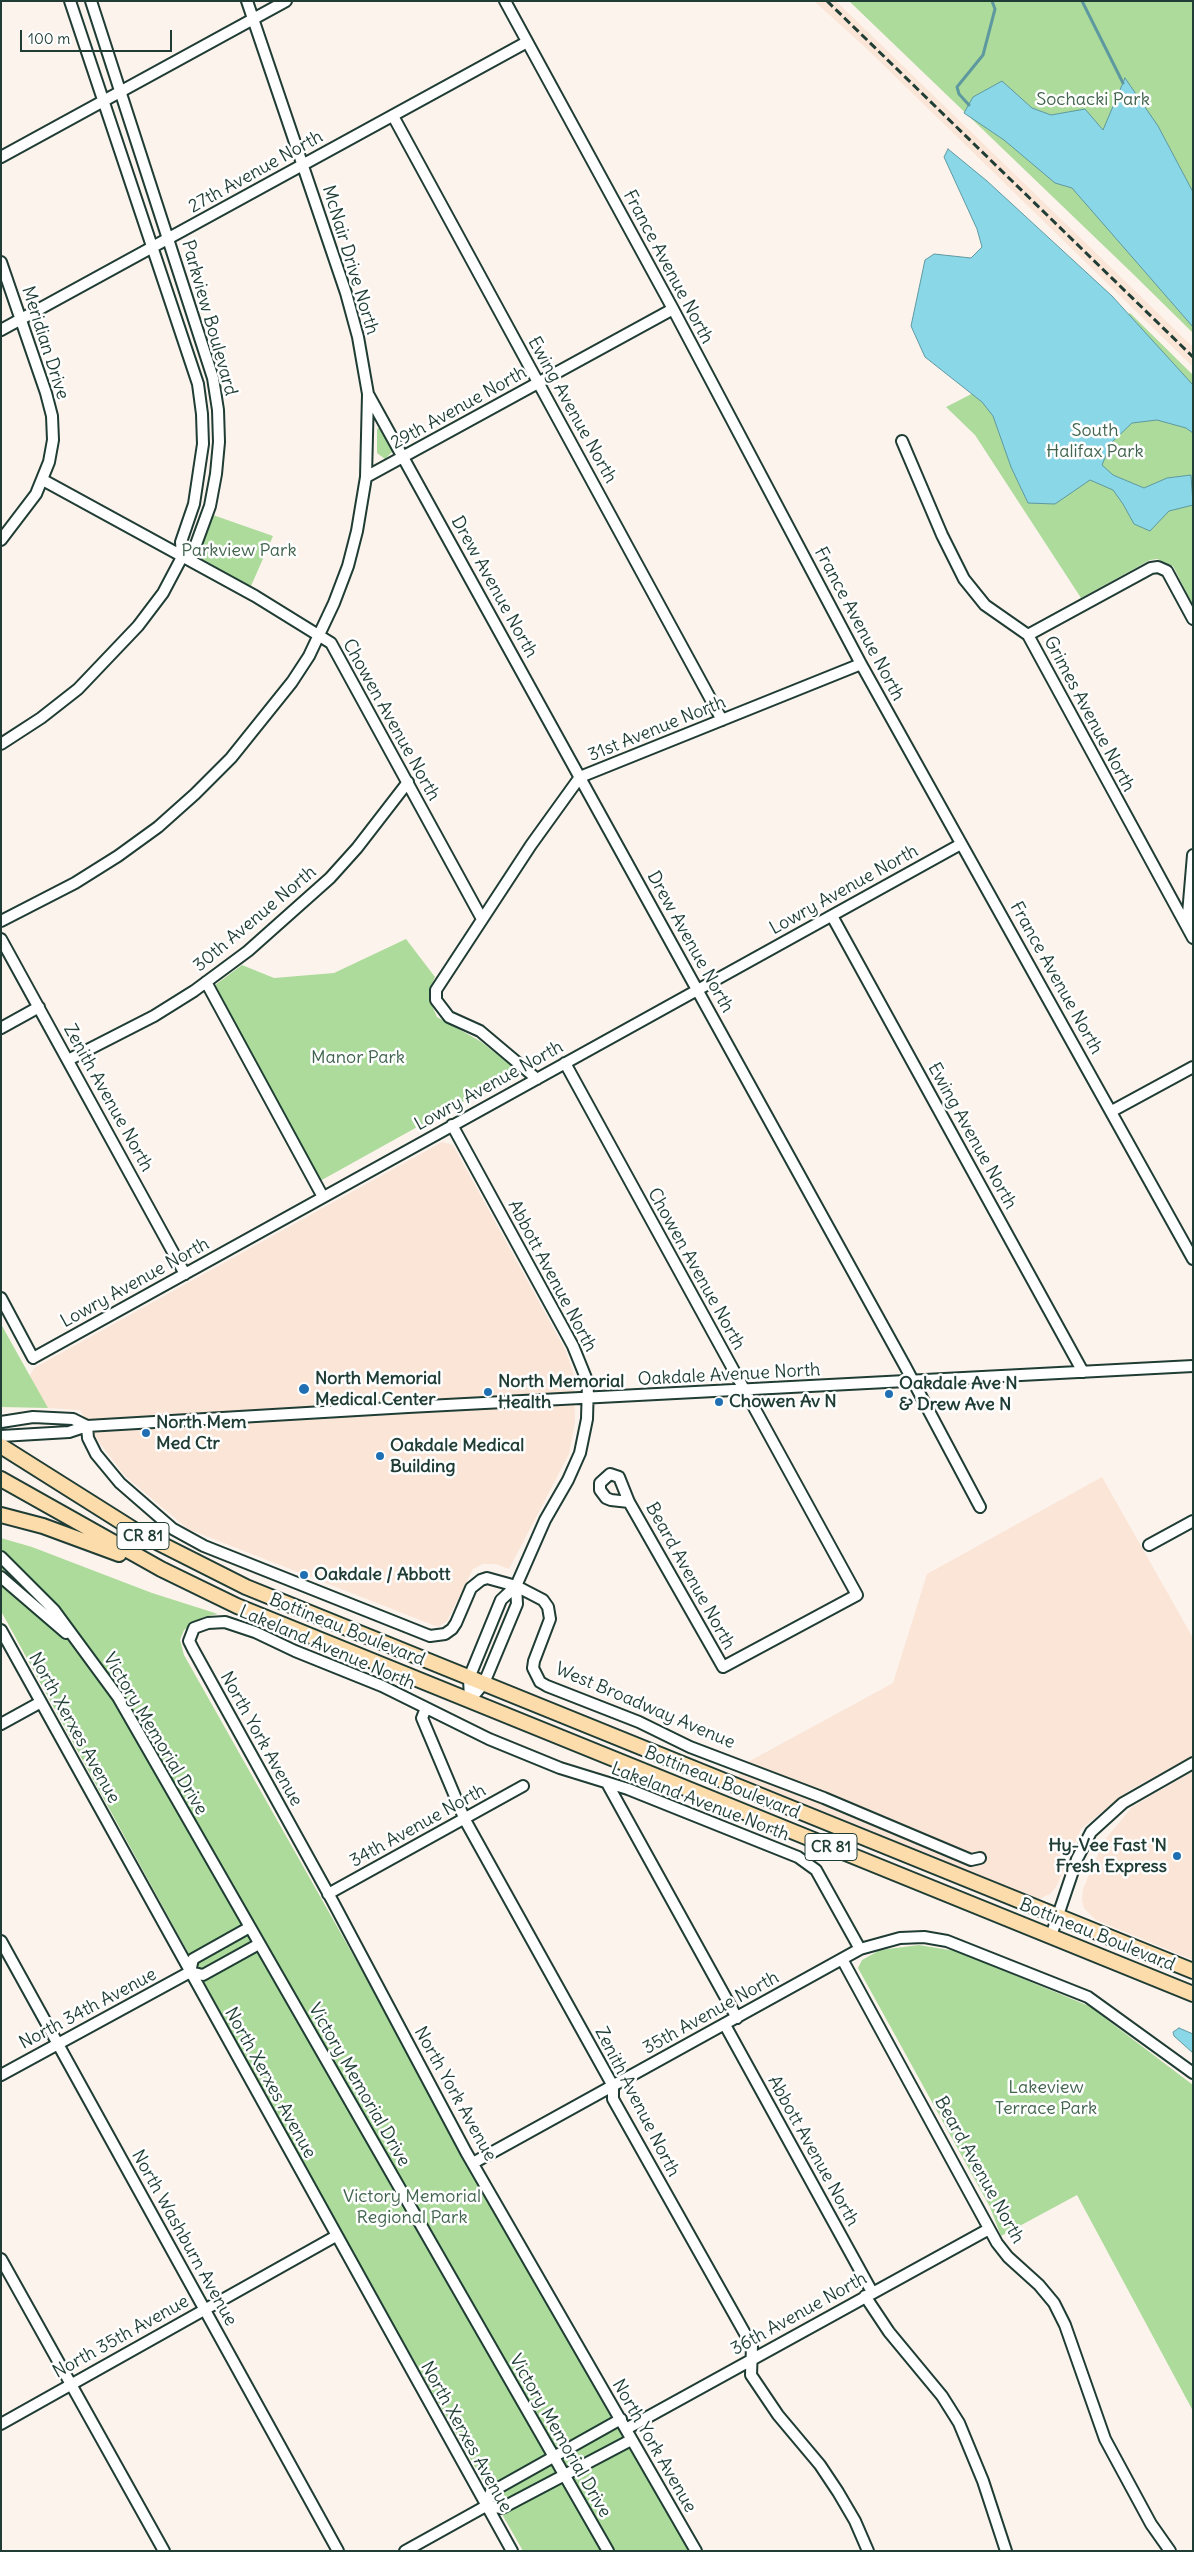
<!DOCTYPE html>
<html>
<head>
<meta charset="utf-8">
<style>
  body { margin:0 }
  #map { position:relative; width:1194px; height:2552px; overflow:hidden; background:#fdf3ed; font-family:Delius,sans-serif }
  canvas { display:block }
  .frame { position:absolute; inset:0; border:2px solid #1f3d34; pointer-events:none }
  .scale { position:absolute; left:20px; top:30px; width:152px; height:22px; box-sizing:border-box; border:2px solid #1f3d34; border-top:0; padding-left:6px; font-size:15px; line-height:18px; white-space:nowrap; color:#1f3d34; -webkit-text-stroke:4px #fff; paint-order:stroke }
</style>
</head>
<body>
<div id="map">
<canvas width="1194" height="2552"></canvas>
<div class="frame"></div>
<div class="scale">100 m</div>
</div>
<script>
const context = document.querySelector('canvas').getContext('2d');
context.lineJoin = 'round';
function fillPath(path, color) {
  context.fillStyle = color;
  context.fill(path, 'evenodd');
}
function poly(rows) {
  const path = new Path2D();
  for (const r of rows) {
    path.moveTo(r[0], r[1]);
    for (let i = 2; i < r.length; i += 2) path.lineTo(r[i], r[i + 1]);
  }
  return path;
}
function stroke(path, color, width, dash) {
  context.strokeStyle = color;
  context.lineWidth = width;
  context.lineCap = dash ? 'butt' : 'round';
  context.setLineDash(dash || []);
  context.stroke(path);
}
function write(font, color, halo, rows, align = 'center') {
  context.font = font + ' Delius,sans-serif';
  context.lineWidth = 5;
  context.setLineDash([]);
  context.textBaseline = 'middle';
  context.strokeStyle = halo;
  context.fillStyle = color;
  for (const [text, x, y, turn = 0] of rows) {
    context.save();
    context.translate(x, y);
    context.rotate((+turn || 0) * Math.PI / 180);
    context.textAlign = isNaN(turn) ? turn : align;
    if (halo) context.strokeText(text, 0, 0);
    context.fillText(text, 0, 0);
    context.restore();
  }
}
const built = poly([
  [814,1,836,1,1193,347,1193,367,866,48],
  [442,1142,453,1145,566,1351,574,1375,575,1423,569,1454,509,1569,496,1564,483,1564,473,1569,447,1621,438,1627,188,1529,125,1476,99,1442,80,1410,48,1408,35,1394,30,1375,34,1368],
  [1102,1477,1193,1638,1193,1756,1128,1791,1081,1829,1056,1887,1050,1894,1037,1900,1029,1899,736,1780,746,1763,893,1683,927,1574],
  [1193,1771,1193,1960,1096,1920,1084,1908,1082,1900,1083,1889,1103,1842,1132,1807]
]);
const green = poly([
  [849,1,1193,1,1193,333,1131,272],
  [1130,313,1193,375,1193,605,1173,566,1157,559,1150,560,1081,598,975,435,946,407],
  [380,427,393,451,385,459,377,453,377,429],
  [213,515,273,536,251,586,200,558,199,553],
  [406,939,435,977,431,986,430,1001,437,1017,480,1041,518,1071,320,1181,215,985,242,965,274,978,334,973],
  [1,1324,21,1360,48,1408,1,1407],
  [1,1538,32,1547,152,1593,218,1614,203,1617,184,1630,180,1640,184,1655,689,2551,523,2551,342,2234,1,1611],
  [919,1945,956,1951,1089,2006,1193,2085,1193,2411,1077,2195,1001,2236,990,2207,858,1968,862,1960,880,1950]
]);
const water = poly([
  [1125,78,1158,126,1193,192,1193,327,1072,188,1055,183,1004,140,964,113,973,97,1002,81,1032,108,1051,115,1085,109,1103,130,1125,78],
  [948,149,987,181,1112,296,1193,385,1193,433,1186,428,1157,420,1132,423,1111,443,1102,465,1113,475,1144,488,1167,478,1191,475,1193,505,1169,511,1150,531,1134,524,1123,504,1113,490,1090,480,1055,504,1028,503,1011,467,993,416,982,402,925,357,911,326,925,260,934,254,971,258,982,247,977,229,944,157,948,149],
  [1179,2028,1193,2034,1193,2053,1174,2036,1173,2032,1179,2028]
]);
const stream = poly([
  [1082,1,1123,83],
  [969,105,959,94,957,87,983,55,995,9,992,1]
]);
const minor = poly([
  [70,1,198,384,202,414,203,444,194,504,181,542,182,557],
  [505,1,673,309,861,664,1193,1259],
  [393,116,722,720],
  [1,157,286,1],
  [1,262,46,393,52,416,53,440,49,462,36,494,1,540],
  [1,330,527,42],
  [368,394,905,1366,980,1507],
  [902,441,942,535,964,579,985,605,1028,635,1193,938],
  [366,477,673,309],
  [43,480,255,596,331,643,482,919],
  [1028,635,1151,568,1158,567,1167,571,1193,619],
  [1,744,41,718,78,689,138,626,163,593,182,557,195,547,210,506,216,474,219,442,218,410,213,378,91,1],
  [832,916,1083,1372],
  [1,921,75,883,118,856,158,827,195,794,231,758,292,682,309,656,334,603,348,566,357,531,366,477,368,394,358,337,346,293,247,1],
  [1187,926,1193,855],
  [1,939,185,1274],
  [206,982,323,1197],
  [1,1028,39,1007],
  [68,1060,154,1016,194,991,248,951,330,878,357,848,408,782],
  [565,1063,857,1595,723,1667,629,1502,619,1477,610,1474,600,1483,600,1490,606,1498,611,1500,629,1502],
  [537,1079,480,1031,449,1017,436,1000,436,990,531,845,580,777,861,664],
  [1112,1111,1193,1067],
  [452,1125,573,1346,588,1383,587,1419,580,1453,568,1480,545,1520,516,1586,501,1600,469,1678,470,1700],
  [1,1298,33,1358,961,844],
  [1,1422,33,1417,73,1419,87,1426],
  [87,1426,88,1438,96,1454,120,1483,173,1529,204,1546,430,1636,445,1634,452,1629,456,1623,471,1588,481,1580,487,1578,516,1586,543,1600,548,1607,550,1619,534,1661,533,1668,540,1682,547,1686,639,1722,690,1747,824,1798,971,1860,980,1858],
  [1,1436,69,1432,87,1426,408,1407,1193,1366],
  [1149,1545,1193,1521],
  [1,1557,54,1610,118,1697,608,2551],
  [1,1577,66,1633],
  [1,1630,512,2551],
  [470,1700,484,1683,517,1604,516,1586],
  [426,1708,422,1718,465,1820,613,2086,613,2099,752,2346,751,2375,778,2415,820,2465,838,2492,855,2521,868,2551],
  [1,1724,41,1702],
  [607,1783,737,2018],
  [328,1894,523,1786],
  [1051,1936,1077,1859,1091,1832,1123,1803,1193,1763],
  [1,1941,338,2551],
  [842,1959,997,2243,1008,2257,1039,2285,1054,2303,1065,2325,1105,2439,1151,2524,1170,2551],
  [190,1972,193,1959,250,1927],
  [725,2025,872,2292],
  [1,2075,190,1972,203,1975,259,1944],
  [473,2163,860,1949,900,1938,924,1937,947,1941,1088,1997,1193,2073],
  [1,2259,164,2551],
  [865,2296,889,2332,942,2396,959,2423,983,2481,1006,2551],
  [1,2424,336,2236],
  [626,2429,989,2229],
  [486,2506,502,2508,631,2440],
  [405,2551,486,2506,491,2492,621,2419],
  [696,2551,466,2152,333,1902,193,1649,189,1641,194,1628,208,1623,225,1622,255,1632,295,1651,382,1686,489,1739,560,1768,628,1789,798,1857,816,1870,860,1949]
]);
const major = poly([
  [1,1446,139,1533,246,1587,1193,1971],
  [1,1479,161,1569,237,1606,1193,1994],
  [1,1515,43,1526,119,1554]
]);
const rail = poly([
  [827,1,1193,357]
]);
const markers = [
  [304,1389,6,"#1f6fb2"],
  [488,1392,5,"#1f6fb2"],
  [889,1394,5,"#1f6fb2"],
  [719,1402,5,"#1f6fb2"],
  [146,1433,5,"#1f6fb2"],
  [380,1456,5,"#1f6fb2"],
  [304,1575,5,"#1f6fb2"],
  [1177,1856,5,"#1f6fb2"]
];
const shields = [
  [143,1536,52],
  [831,1847,52]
];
const shieldNames = [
  ["CR 81",143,1536],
  ["CR 81",831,1847]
];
const parkNames = [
  ["Sochacki Park",1093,100],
  ["South",1095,431],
  ["Halifax Park",1095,452],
  ["Parkview Park",239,551],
  ["Manor Park",358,1058],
  ["Lakeview",1046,2088],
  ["Terrace Park",1046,2109],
  ["Victory Memorial",412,2197],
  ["Regional Park",412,2218]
];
const streetNames = [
  ["27th Avenue North",256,172,-29],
  ["McNair Drive North",350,260,73],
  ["France Avenue North",668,267,62],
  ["Parkview Boulevard",209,318,74],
  ["Meridian Drive",45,343,72],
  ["29th Avenue North",459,408,-29],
  ["Ewing Avenue North",572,410,61],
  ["Drew Avenue North",494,587,61],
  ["France Avenue North",859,624,62],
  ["Grimes Avenue North",1089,714,62],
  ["Chowen Avenue North",391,720,61],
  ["31st Avenue North",657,729,-22],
  ["Lowry Avenue North",844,890,-29],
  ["30th Avenue North",255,919,-40],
  ["Drew Avenue North",690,942,61],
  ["France Avenue North",1056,978,61],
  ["Lowry Avenue North",489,1086,-29],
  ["Zenith Avenue North",108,1098,61],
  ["Ewing Avenue North",972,1136,61],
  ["Chowen Avenue North",696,1269,61],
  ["Abbott Avenue North",552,1276,62],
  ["Lowry Avenue North",135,1283,-29],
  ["Oakdale Avenue North",729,1375,-3],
  ["Beard Avenue North",690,1576,61],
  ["Bottineau Boulevard",347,1630,22],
  ["Lakeland Avenue North",327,1648,23],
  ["West Broadway Avenue",645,1706,23],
  ["North Xerxes Avenue",74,1728,61],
  ["Victory Memorial Drive",155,1734,59],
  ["North York Avenue",261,1739,61],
  ["Bottineau Boulevard",722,1783,22],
  ["Lakeland Avenue North",700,1802,21],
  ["34th Avenue North",418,1826,-29],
  ["Bottineau Boulevard",1097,1935,22],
  ["North 34th Avenue",88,2009,-28],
  ["35th Avenue North",711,2013,-29],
  ["North Xerxes Avenue",270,2083,61],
  ["Victory Memorial Drive",359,2085,60],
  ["North York Avenue",455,2094,61],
  ["Zenith Avenue North",637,2102,63],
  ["Abbott Avenue North",813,2151,61],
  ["Beard Avenue North",979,2170,61],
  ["North Washburn Avenue",184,2238,61],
  ["36th Avenue North",799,2314,-29],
  ["North 35th Avenue",121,2337,-29],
  ["Victory Memorial Drive",560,2436,60],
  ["North Xerxes Avenue",466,2437,61],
  ["North York Avenue",654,2446,60]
];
const poiNames = [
  ["North Memorial",315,1379],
  ["Medical Center",315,1400],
  ["North Memorial",498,1382],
  ["Health",498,1403],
  ["Oakdale Ave N",899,1384],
  ["& Drew Ave N",899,1405],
  ["Chowen Av N",729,1402],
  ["North Mem",156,1423],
  ["Med Ctr",156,1444],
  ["Oakdale Medical",390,1446],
  ["Building",390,1467],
  ["Oakdale / Abbott",314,1575],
  ["Hy-Vee Fast 'N",1167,1846,"right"],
  ["Fresh Express",1167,1867,"right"]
];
fillPath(built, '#fae5d7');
fillPath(green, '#acdb9b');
fillPath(water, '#8ad7e8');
stroke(water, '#5f99a0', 1);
stroke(stream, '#5f99a0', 3);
stroke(minor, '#1f3d34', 14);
stroke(major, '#1f3d34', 18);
stroke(minor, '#fff', 10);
stroke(major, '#fddcac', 14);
stroke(rail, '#1f3d34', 3, [8, 4]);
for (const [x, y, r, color] of markers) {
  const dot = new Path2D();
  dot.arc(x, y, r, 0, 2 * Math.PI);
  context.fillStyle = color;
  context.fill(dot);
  stroke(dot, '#fff', 2);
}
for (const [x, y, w] of shields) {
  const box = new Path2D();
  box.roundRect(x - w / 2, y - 13.5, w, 27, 4);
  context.fillStyle = '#fff';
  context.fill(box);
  stroke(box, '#1f3d34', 1);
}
write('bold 16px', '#1f3d34', null, shieldNames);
write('18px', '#42644e', '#fff', parkNames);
write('18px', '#1f3d34', '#fff', streetNames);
write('bold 18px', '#1f3d34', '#fff', poiNames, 'left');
</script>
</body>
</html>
